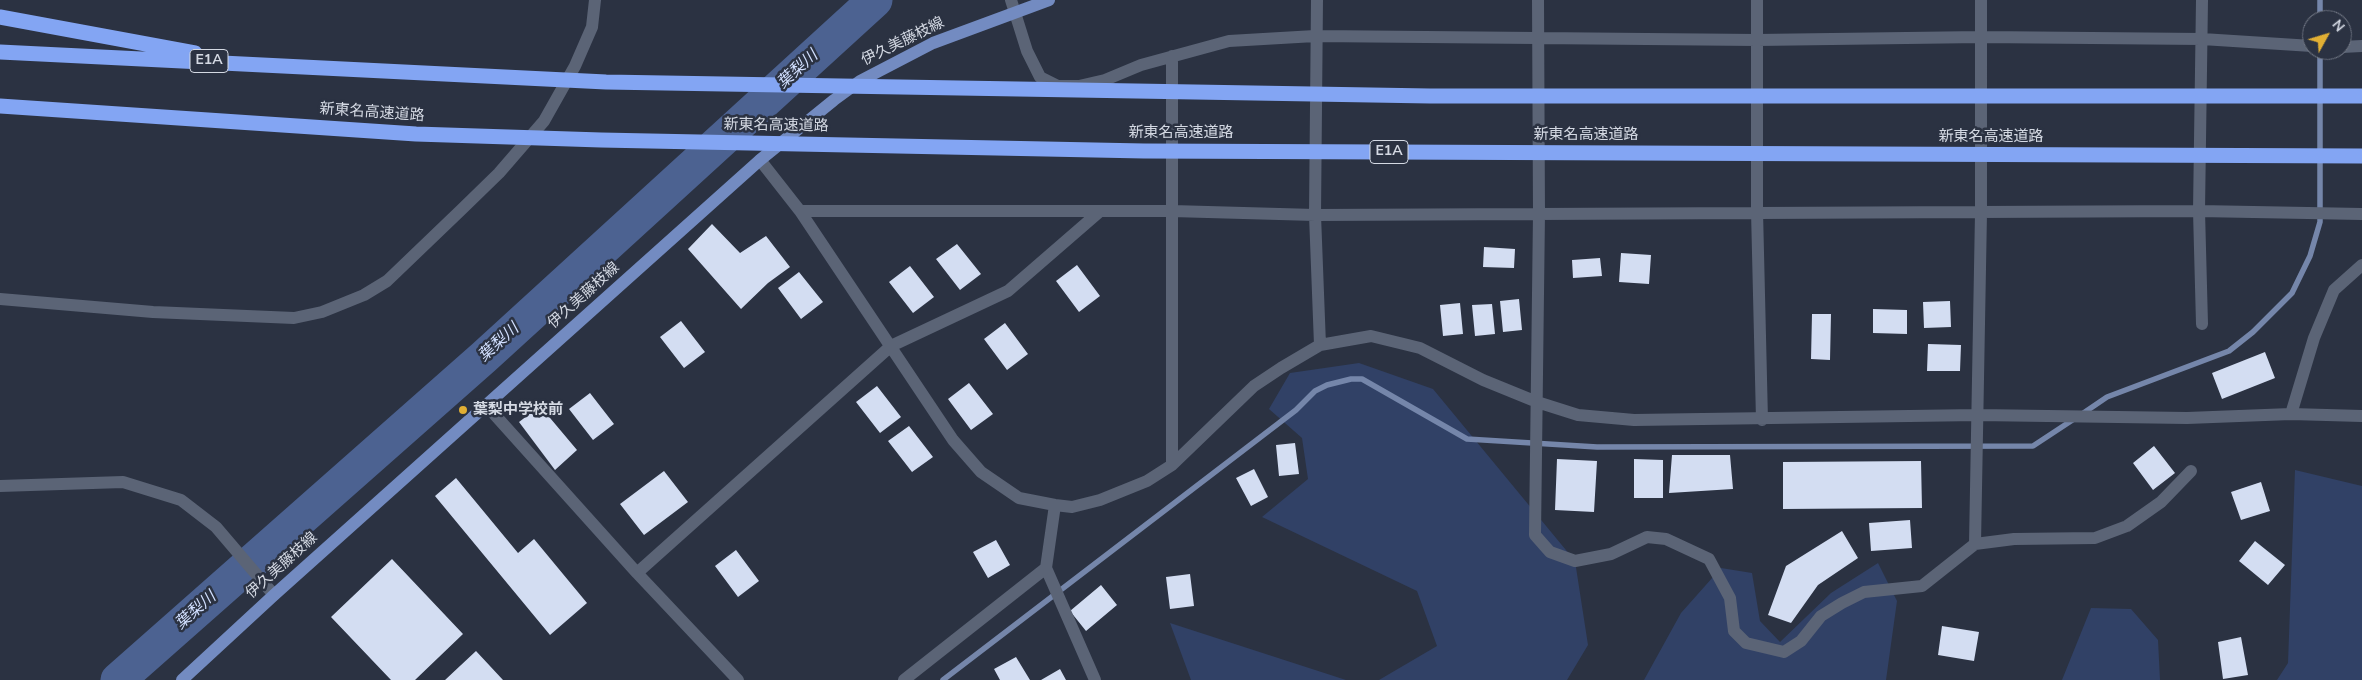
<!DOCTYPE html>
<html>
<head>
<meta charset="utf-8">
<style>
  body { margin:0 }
  #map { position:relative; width:2362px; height:680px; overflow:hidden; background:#2b3242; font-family:"Nunito Sans",sans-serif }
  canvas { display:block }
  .north { position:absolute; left:2302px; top:10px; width:50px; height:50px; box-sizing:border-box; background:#2b3242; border:1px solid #6f7582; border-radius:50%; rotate:51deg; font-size:14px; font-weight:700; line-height:20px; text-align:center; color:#d4d9e3 }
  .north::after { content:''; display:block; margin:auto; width:18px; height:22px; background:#e1af34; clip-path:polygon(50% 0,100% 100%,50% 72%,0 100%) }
</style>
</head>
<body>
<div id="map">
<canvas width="2362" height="680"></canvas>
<div class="north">N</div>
</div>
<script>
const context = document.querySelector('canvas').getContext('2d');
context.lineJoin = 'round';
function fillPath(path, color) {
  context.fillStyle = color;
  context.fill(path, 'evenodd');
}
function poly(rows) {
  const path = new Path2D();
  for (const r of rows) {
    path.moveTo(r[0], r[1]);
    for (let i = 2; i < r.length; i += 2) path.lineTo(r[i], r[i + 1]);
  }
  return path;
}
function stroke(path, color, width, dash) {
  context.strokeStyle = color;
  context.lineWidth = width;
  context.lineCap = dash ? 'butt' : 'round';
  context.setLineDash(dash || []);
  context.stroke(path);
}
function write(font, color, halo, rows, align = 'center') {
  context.font = font + ' "Nunito Sans","Noto Sans JP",sans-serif';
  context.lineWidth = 5;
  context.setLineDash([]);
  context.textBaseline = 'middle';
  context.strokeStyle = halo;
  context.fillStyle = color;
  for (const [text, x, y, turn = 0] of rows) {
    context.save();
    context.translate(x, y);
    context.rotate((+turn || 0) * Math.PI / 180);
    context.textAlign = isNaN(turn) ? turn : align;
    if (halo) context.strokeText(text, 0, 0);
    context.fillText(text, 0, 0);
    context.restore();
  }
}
const green = poly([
  [1359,363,1433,389,1575,561,1588,645,1567,680,1379,680,1437,646,1417,591,1262,517,1308,479,1302,438,1269,409,1290,373],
  [2295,470,2362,486,2362,680,2277,680,2288,663],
  [1878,563,1897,601,1886,680,1644,680,1681,613,1721,568,1752,573,1760,621,1780,642,1831,593],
  [2091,608,2131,609,2158,640,2160,680,2062,680],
  [1170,623,1346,680,1191,680]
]);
const stream = poly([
  [2320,20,2320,0],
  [2082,414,2107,397,2229,351,2253,332,2292,293,2310,256,2320,222,2320,50],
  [943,680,1296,410,1315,391,1327,385,1351,379,1362,379,1467,439,1597,447,2033,446,2074,419]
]);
const river = poly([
  [118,680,484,357,875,0]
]);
const building = poly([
  [712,224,740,253,766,236,790,267,768,283,741,309,688,249],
  [957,244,981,274,960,290,936,259],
  [1484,247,1515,249,1514,268,1483,267],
  [1621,253,1651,255,1649,284,1619,282],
  [1600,258,1602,276,1573,278,1572,260],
  [1077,265,1100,296,1079,312,1056,281],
  [910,266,934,297,913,313,889,282],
  [799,272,823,302,801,319,778,288],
  [1519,299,1522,330,1503,332,1500,301],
  [1950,301,1951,327,1924,328,1923,302],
  [1460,303,1463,334,1443,336,1440,305],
  [1492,304,1495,334,1475,336,1472,305],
  [1873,309,1907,310,1907,334,1873,333],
  [1812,314,1831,314,1830,360,1811,359],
  [681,321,705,352,684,368,660,337],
  [1005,323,1028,354,1007,370,984,339],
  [1928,344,1961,345,1960,371,1927,371],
  [2265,352,2275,378,2222,399,2212,373],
  [969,383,993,414,971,430,948,399],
  [877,386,901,417,880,433,856,402],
  [590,393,614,424,593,440,569,409],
  [540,406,577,450,555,470,519,422],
  [909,426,933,457,912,472,888,441],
  [1295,443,1299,474,1279,476,1276,445],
  [2154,446,2175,473,2153,490,2133,463],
  [1672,455,1730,455,1733,489,1669,493],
  [1557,459,1597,461,1594,512,1555,510],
  [1634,459,1663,460,1663,498,1634,498],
  [1921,461,1922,508,1783,509,1783,462],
  [1254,469,1268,497,1251,506,1236,478],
  [664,471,688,502,644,535,620,504],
  [456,478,518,553,534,539,587,603,550,635,435,496],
  [2261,482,2270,511,2241,520,2231,492],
  [1910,520,1912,548,1871,551,1869,523],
  [1842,531,1858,558,1818,585,1791,623,1768,615,1786,566],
  [996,540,1010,565,988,578,973,552],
  [2255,541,2285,565,2268,585,2239,561],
  [736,550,759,581,738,597,715,566],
  [392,559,463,634,415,680,391,680,331,617],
  [1190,574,1194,606,1170,609,1166,577],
  [1101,585,1117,605,1086,631,1070,611],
  [1942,626,1979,632,1974,661,1938,655],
  [2241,637,2248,675,2223,679,2218,642],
  [476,651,503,680,445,680],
  [1016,657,1030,680,1000,680,994,669],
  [1060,669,1066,680,1041,680]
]);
const minor = poly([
  [1011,0,1027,51,1040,77,1058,86,1079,86,1105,80,1141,65,1229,41,1315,36,1757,40,1981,37,2202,39,2312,46],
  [1317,0,1315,215,1320,345],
  [1538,0,1539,213,1535,535,1550,552,1575,561,1611,554,1647,537,1666,539,1709,559,1730,598,1734,631,1746,643,1784,652,1801,641,1821,616,1842,603,1864,592,1922,586,1975,544,2014,539,2095,538,2127,526,2161,502,2191,471],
  [1757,0,1757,211,1762,420],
  [2202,0,2199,211,2202,324],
  [2342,47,2362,46],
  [760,160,800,211,953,440,981,472,1019,498,1055,505,1072,507,1100,500,1147,481,1172,465,1254,386,1281,368,1320,345,1371,336,1420,348,1483,380,1537,402,1578,415,1634,420,1978,415,2187,418,2291,414,2362,416],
  [800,211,1172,211,1315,215,2199,211,2362,214],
  [0,299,153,312,294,318,322,312,364,295,387,281,461,210,499,173,544,121,575,66,592,27,595,0],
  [486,405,637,573,738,680],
  [2291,414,2314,338,2334,290,2362,265],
  [1172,465,1172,56],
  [0,486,123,482,181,500,216,527,274,595],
  [1055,505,1046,568,1095,680],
  [1975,544,1981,213,1981,0],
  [637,573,891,346,1008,291,1098,213],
  [904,680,1046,568]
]);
const major = poly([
  [182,680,274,595,760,160,834,100,860,81,933,43,1049,0]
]);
const highway = poly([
  [0,17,195,53],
  [0,52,606,82,1430,96,2362,96],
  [0,106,416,134,601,140,1144,151,2362,156]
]);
const markers = [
  [463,410,5,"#e1af34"]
];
const shields = [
  [209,61,38],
  [1389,152,38]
];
const shieldNames = [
  ["E1A",209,61],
  ["E1A",1389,152]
];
const streetNames = [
  ["伊久美藤枝線",903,42,-26],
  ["新東名高速道路",372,113,4],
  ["新東名高速道路",776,126,1],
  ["新東名高速道路",1181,133],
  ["新東名高速道路",1586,135],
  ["新東名高速道路",1991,137],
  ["伊久美藤枝線",584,296,-42],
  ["伊久美藤枝線",282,566,-42]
];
const poiNames = [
  ["葉梨中学校前",473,410]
];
const waterNames = [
  ["葉梨川",798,70,-42],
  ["葉梨川",499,343,-42],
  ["葉梨川",196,611,-41]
];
fillPath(green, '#314166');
stroke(stream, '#7586aa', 5.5);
stroke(river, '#4c6291', 35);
fillPath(building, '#d3ddf2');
stroke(minor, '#5b6476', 12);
stroke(major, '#738bc1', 12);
stroke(highway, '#83a5f3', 15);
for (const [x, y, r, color] of markers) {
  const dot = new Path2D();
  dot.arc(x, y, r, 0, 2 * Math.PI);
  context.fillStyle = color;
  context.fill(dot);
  stroke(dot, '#2b3242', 2);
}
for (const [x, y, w] of shields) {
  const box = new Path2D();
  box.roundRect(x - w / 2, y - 11.5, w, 23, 4);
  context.fillStyle = '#2b3242';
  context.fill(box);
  stroke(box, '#d4d9e3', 1);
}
write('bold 14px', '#d4d9e3', null, shieldNames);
write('15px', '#d4d9e3', '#2b3242', streetNames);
write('bold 15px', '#d4d9e3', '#2b3242', poiNames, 'left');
write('italic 16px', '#d1dffe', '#2b3242', waterNames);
</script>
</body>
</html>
